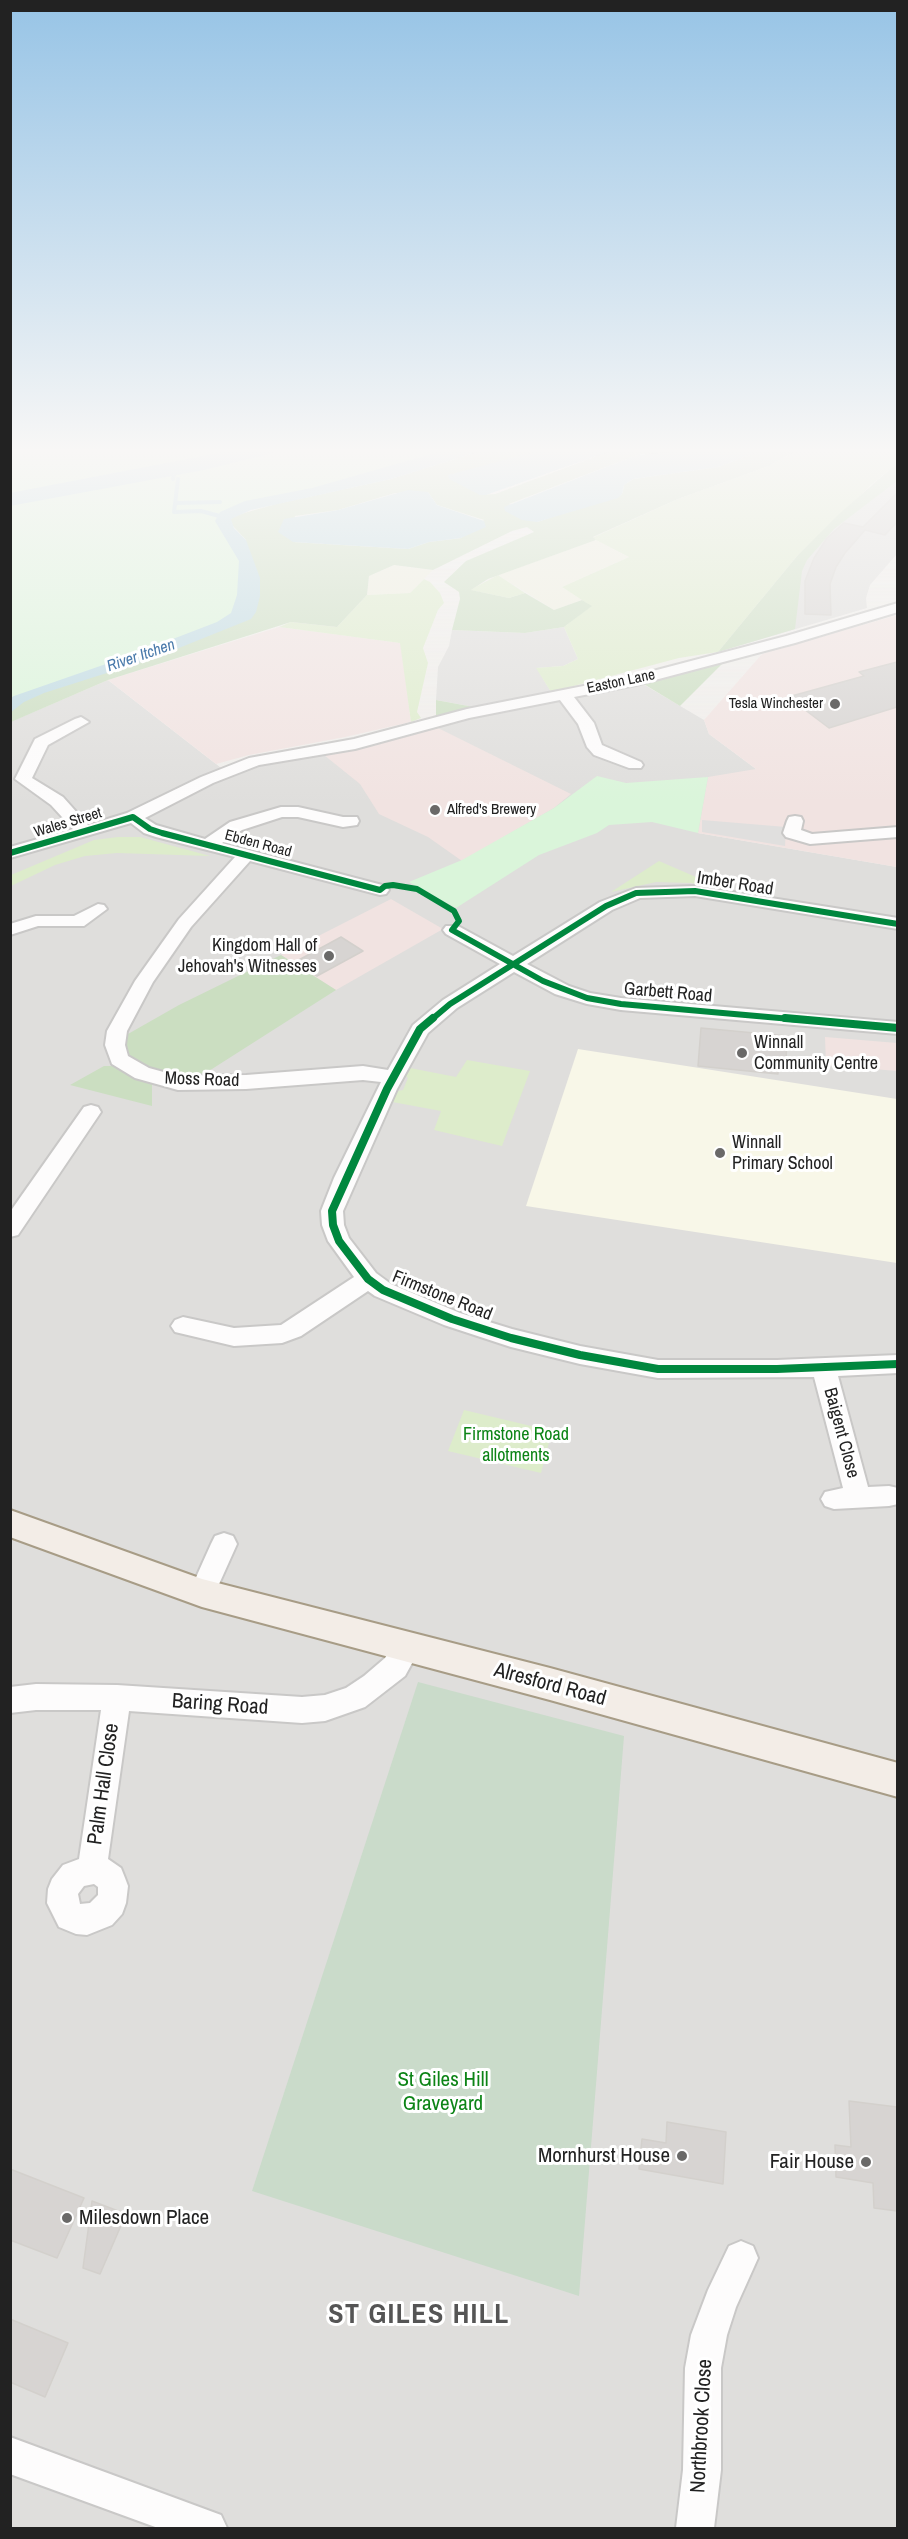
<!DOCTYPE html>
<html>
<head>
<meta charset="utf-8">
<style>
  body { margin:0 }
  #map { position:relative; width:908px; height:2539px; overflow:hidden; background:#f0eeeb; font-family:"Archivo Narrow",sans-serif }
  canvas { display:block }
  .frame { position:absolute; inset:0; border:12px solid #222; pointer-events:none }
</style>
</head>
<body>
<div id="map">
<canvas width="908" height="2539"></canvas>
<div class="frame"></div>
</div>
<script>
const context = document.querySelector('canvas').getContext('2d');
context.lineJoin = 'round';
function fillPath(path, color) {
  context.fillStyle = color;
  context.fill(path, 'evenodd');
}
function poly(rows) {
  const path = new Path2D();
  for (const r of rows) {
    path.moveTo(r[0], r[1]);
    for (let i = 2; i < r.length; i += 2) path.lineTo(r[i], r[i + 1]);
  }
  return path;
}
function stroke(path, color, width, dash) {
  context.strokeStyle = color;
  context.lineWidth = width;
  context.lineCap = dash ? 'butt' : 'round';
  context.setLineDash(dash || []);
  context.stroke(path);
}
function write(font, color, halo, rows, align = 'center') {
  context.font = font + ' "Archivo Narrow",sans-serif';
  context.lineWidth = 6;
  context.setLineDash([]);
  context.textBaseline = 'middle';
  context.strokeStyle = halo;
  context.fillStyle = color;
  for (const [text, x, y, turn = 0] of rows) {
    context.save();
    context.translate(x, y);
    context.rotate((+turn || 0) * Math.PI / 180);
    context.textAlign = isNaN(turn) ? turn : align;
    if (halo) context.strokeText(text, 0, 0);
    context.fillText(text, 0, 0);
    context.restore();
  }
}
const residential = poly([
  [897,475,897,554,870,585,866,598,867,608,718,652,844,517],
  [564,627,578,659,563,666,537,668,551,692,474,707,436,700,438,667,449,646,452,630,525,633],
  [108,680,225,771,636,680,704,720,709,734,756,769,698,833,897,867,897,2528,11,2528,10,722]
]);
const commercial = poly([
  [897,615,897,867,698,833,708,777,756,769,709,734,704,720,762,654],
  [279,627,401,643,411,722,345,737,249,755,216,764,108,680],
  [434,726,571,794,554,808,462,861,428,837,379,814,360,784,324,755,339,753],
  [391,899,443,929,336,990,281,955],
  [825,1037,897,1043,897,1071,826,1065]
]);
const education = poly([
  [578,1049,897,1099,897,1263,526,1206]
]);
const farmland = poly([
  [596,540,629,557,562,587,582,600,554,610,498,575],
  [394,565,433,570,410,593,367,595,369,576]
]);
const grass = poly([
  [800,449,897,449,897,463,870,486,797,556,718,652,679,658,551,692,536,668,563,666,578,659,564,627,591,606,562,587,629,557,592,538,678,499,766,467],
  [498,575,525,593,509,598,470,590],
  [424,579,430,582,440,593,444,603,438,610,423,648,428,663,417,712,421,718,411,722,400,643,279,627,291,622,337,627,367,595,410,593],
  [118,837,140,837,210,856,117,853,85,856,55,865,11,886,11,875,94,840],
  [659,861,726,890,691,883,656,882,611,892],
  [467,1060,530,1071,502,1146,434,1130,441,1111,387,1101,392,1092,403,1090,408,1078,402,1072,405,1067,456,1077],
  [464,1410,552,1431,541,1473,448,1451]
]);
const forest = poly([
  [487,449,545,449,524,455,477,492,480,495,495,494,616,449,702,449,637,455,509,504,537,522,622,494,624,485,633,479,718,467,766,449,800,449,766,467,678,499,593,537,596,540,488,579,471,590,509,598,525,593,554,610,582,600,592,606,564,627,525,633,452,630,460,599,459,592,444,582,466,561,534,532,527,527,512,531,433,570,394,565,369,576,367,595,337,627,291,622,108,680,11,722,11,683,246,540,230,523,230,519,237,515,276,504,391,479],
  [428,492,437,505,484,520,461,538,429,542,408,549,293,542,295,516,338,510,395,493],
  [897,463,897,481,834,529,807,560,802,571,795,629,718,652,797,556,838,515],
  [726,660,680,706,642,683],
  [436,700,474,707,436,718],
  [281,955,336,990,212,1069,192,1078,150,1070,127,1058,121,1042,128,1034,179,1005],
  [104,1066,113,1066,152,1083,152,1106,70,1085]
]);
const cemetery = poly([
  [418,1682,624,1736,579,2296,252,2191]
]);
const park = poly([
  [11,449,463,449,223,516,246,560,237,617,11,705],
  [597,776,626,783,708,777,698,833,652,822,609,825,597,833,539,855,456,908,409,882,462,860,554,808]
]);
const parking = poly([
  [702,820,786,827,785,846,702,832]
]);
const water = poly([
  [449,449,487,449,391,479,251,510,231,519,234,528,246,540,260,578,260,596,256,612,251,619,154,658,44,693,24,702,11,712,11,698,14,696,126,657,217,622,231,613,237,595,239,561,215,521,220,512,245,501,312,488],
  [545,449,616,449,486,495,480,495,449,479,448,475],
  [702,449,766,449,718,467,633,479,624,485,622,494,618,498,537,522,522,520,505,511,504,507,637,455],
  [408,490,428,492,437,505,484,521,486,527,461,538,429,542,408,549,293,542,278,532,284,519,338,510]
]);
const stream = poly([
  [173,479,175,469],
  [178,479,174,512,201,511,223,517],
  [175,503,220,502]
]);
const river = poly([
  [239,449,276,449,273,453,204,470,10,506,10,493,239,449]
]);
const building = poly([
  [897,493,897,522,885,535,865,530,845,553,836,567,830,584,831,615,805,614,805,581,814,558,827,538,844,523,863,527,897,493],
  [897,662,897,707,829,728,788,697,864,676,859,672,897,662],
  [341,937,363,951,317,976,295,962,341,937],
  [701,1028,787,1036,786,1061,778,1060,778,1074,698,1066,701,1028],
  [849,2101,897,2107,897,2211,874,2208,873,2183,836,2177,835,2145,851,2147,849,2101],
  [667,2122,726,2132,723,2184,639,2169,642,2139,666,2143,667,2122],
  [10,2169,84,2198,57,2258,10,2240,10,2169],
  [92,2201,126,2214,100,2274,83,2268,92,2201],
  [10,2319,68,2343,45,2397,10,2382,10,2319]
]);
const minor = poly([
  [898,603,898,612,795,643,636,685,574,697,594,723,602,745,641,762,643,765,641,768,629,768,594,755,587,747,578,724,560,700,469,718,355,749,259,765,213,783,145,818,156,825,205,839,230,822,281,807,298,807,343,817,357,817,359,821,357,825,343,827,298,817,282,817,242,830,222,843,386,886,389,890,386,894,380,895,250,861,191,927,153,982,127,1031,125,1045,128,1056,149,1068,178,1076,246,1075,363,1066,388,1070,413,1025,443,1000,500,964,446,934,443,930,446,926,458,926,513,956,600,902,636,888,695,886,898,918,898,929,695,896,640,898,612,910,527,964,569,986,590,993,621,998,898,1022,898,1034,621,1010,587,1004,555,994,514,972,457,1008,428,1033,397,1089,343,1211,344,1225,349,1238,376,1273,391,1284,460,1313,512,1329,580,1346,658,1360,777,1360,898,1355,898,1373,838,1376,868,1487,889,1486,898,1488,898,1504,889,1506,834,1509,825,1506,821,1499,825,1492,843,1488,814,1377,658,1378,580,1364,511,1347,444,1325,375,1296,368,1291,301,1336,282,1343,234,1346,175,1332,171,1326,175,1320,183,1317,234,1328,281,1325,354,1277,328,1241,322,1225,321,1211,334,1178,381,1082,363,1080,246,1089,178,1090,135,1078,112,1064,105,1045,107,1031,135,981,179,919,235,857,156,837,144,833,131,823,10,858,10,847,73,829,51,805,15,779,35,739,75,719,81,717,89,722,48,745,32,778,63,797,88,825,127,813,201,777,249,758,354,739,467,709,634,676,786,636,898,603],
  [795,816,801,817,803,821,801,830,812,834,898,827,898,837,810,844,786,837,783,833,787,821,789,817,795,816],
  [98,904,104,905,107,909,84,926,38,926,10,935,10,924,36,916,74,916,98,904],
  [91,1105,98,1107,101,1112,18,1235,10,1237,10,1212,84,1107,91,1105],
  [224,1533,233,1536,237,1544,215,1593,211,1601,202,1604,193,1601,189,1593,211,1544,215,1536,224,1533],
  [407,1635,417,1639,421,1647,405,1676,365,1707,325,1721,302,1723,129,1711,108,1859,121,1868,125,1878,128,1886,126,1903,122,1914,112,1925,87,1935,76,1934,59,1927,47,1903,48,1889,52,1879,63,1865,79,1859,101,1710,36,1710,10,1713,10,1687,36,1684,117,1685,302,1697,325,1695,346,1688,364,1676,385,1658,397,1639,407,1635],
  [94,1884,98,1887,98,1895,90,1903,80,1904,78,1894,84,1886,94,1884],
  [741,2241,753,2246,758,2258,736,2307,727,2335,721,2368,721,2470,714,2528,676,2528,683,2470,685,2368,691,2335,708,2290,729,2246,741,2241],
  [10,2437,221,2515,227,2528,158,2528,10,2474,10,2437]
]);
const major = poly([
  [10,1510,202,1579,550,1668,898,1763,898,1797,550,1700,202,1607,10,1537,10,1510]
]);
const cyclewayFar1 = poly([
  [10,853,133,817,150,829,162,833,380,890,385,886,393,885,417,889,454,911,459,921,452,930,543,981,587,998,621,1004,802,1020],
  [431,1020,450,1004,606,906,636,893,695,891,898,924]
]);
const cycleway = poly([
  [433,1018,420,1029,387,1089,332,1211,333,1225,339,1241,368,1279,383,1290,452,1319,511,1338,580,1355,658,1369,777,1369,898,1364],
  [785,1018,898,1028]
]);
const markers = [
  [835,704,6,"#6a6968"],
  [435,810,6,"#6a6968"],
  [329,956,6,"#6a6968"],
  [742,1053,6,"#6a6968"],
  [720,1153,6,"#6a6968"],
  [682,2156,6,"#6a6968"],
  [866,2162,6,"#6a6968"],
  [67,2218,6,"#6a6968"]
];
const farStreetnames = [
  ["Easton Lane",621,682,-12],
  ["Wales Street",68,823,-17],
  ["Ebden Road",258,844,15]
];
const farPoinames = [
  ["Tesla Winchester",823,704],
  ["Alfred's Brewery",447,810,"left"]
];
const farWaternames = [
  ["River Itchen",141,656,-19]
];
const streetNames = [
  ["Imber Road",735,884,9],
  ["Garbett Road",668,993,5],
  ["Moss Road",202,1080,2],
  ["Firmstone Road",442,1296,22],
  ["Baigent Close",841,1433,75]
];
const poiNames = [
  ["Kingdom Hall of",317,946,"right"],
  ["Jehovah's Witnesses",317,967,"right"],
  ["Winnall",754,1043],
  ["Community Centre",754,1064],
  ["Winnall",732,1143],
  ["Primary School",732,1164]
];
const parkNames = [
  ["Firmstone Road",516,1435],
  ["allotments",516,1456]
];
const nearStreetnames = [
  ["Alresford Road",550,1685,15],
  ["Baring Road",220,1705,4],
  ["Palm Hall Close",104,1784,-82],
  ["Northbrook Close",702,2426,-87]
];
const nearParknames = [
  ["St Giles Hill",443,2080],
  ["Graveyard",443,2104]
];
const nearPoinames = [
  ["Mornhurst House",670,2156],
  ["Fair House",854,2162],
  ["Milesdown Place",79,2218,"left"]
];
const nearDistrictnames = [
  ["ST GILES HILL",419,2315]
];
fillPath(residential, '#dfdedc');
fillPath(commercial, '#f1e3e1');
fillPath(education, '#f8f7e8');
fillPath(farmland, '#efefdf');
fillPath(grass, '#ddeccb');
fillPath(forest, '#cbdec1');
fillPath(cemetery, '#cadbca');
fillPath(park, '#daf5da');
fillPath(parking, '#e0dfde');
fillPath(water, '#bfdbe3');
stroke(stream, '#bfdbe3', 4);
fillPath(river, '#bfdbe3');
fillPath(building, '#d7d4d2');
stroke(building, '#d3d0cc', 1.5);
stroke(minor, '#c9c8c7', 4);
stroke(major, '#a79c86', 4);
fillPath(minor, '#fdfcfc');
fillPath(major, '#f3ede7');
stroke(cyclewayFar1, '#00873e', 6);
stroke(cycleway, '#00873e', 8);
const sky = context.createLinearGradient(0, 0, 0, 805);
sky.addColorStop(0, '#97c4e6');
sky.addColorStop(0.56, '#f8f7f6');
sky.addColorStop(1, '#f8f7f600');
context.fillStyle = sky;
context.fillRect(0, 0, 908, 805);
for (const [x, y, r, color] of markers) {
  const dot = new Path2D();
  dot.arc(x, y, r, 0, 2 * Math.PI);
  context.fillStyle = color;
  context.fill(dot);
  stroke(dot, '#fff', 2);
}
write('15px', '#222', '#fff', farStreetnames);
write('15px', '#222', '#fff', farPoinames, 'right');
write('italic 16px', '#4a7aab', '#fff', farWaternames);
write('18px', '#222', '#fff', streetNames);
write('18px', '#222', '#fff', poiNames, 'left');
write('18px', '#0c8416', '#fff', parkNames);
write('21px', '#222', '#fff', nearStreetnames);
write('21px', '#0c8416', '#fff', nearParknames);
write('21px', '#222', '#fff', nearPoinames, 'right');
context.letterSpacing = '1.5px';
write('bold 28px', '#555', '#fff', nearDistrictnames);
context.letterSpacing = '0px';
</script>
</body>
</html>
